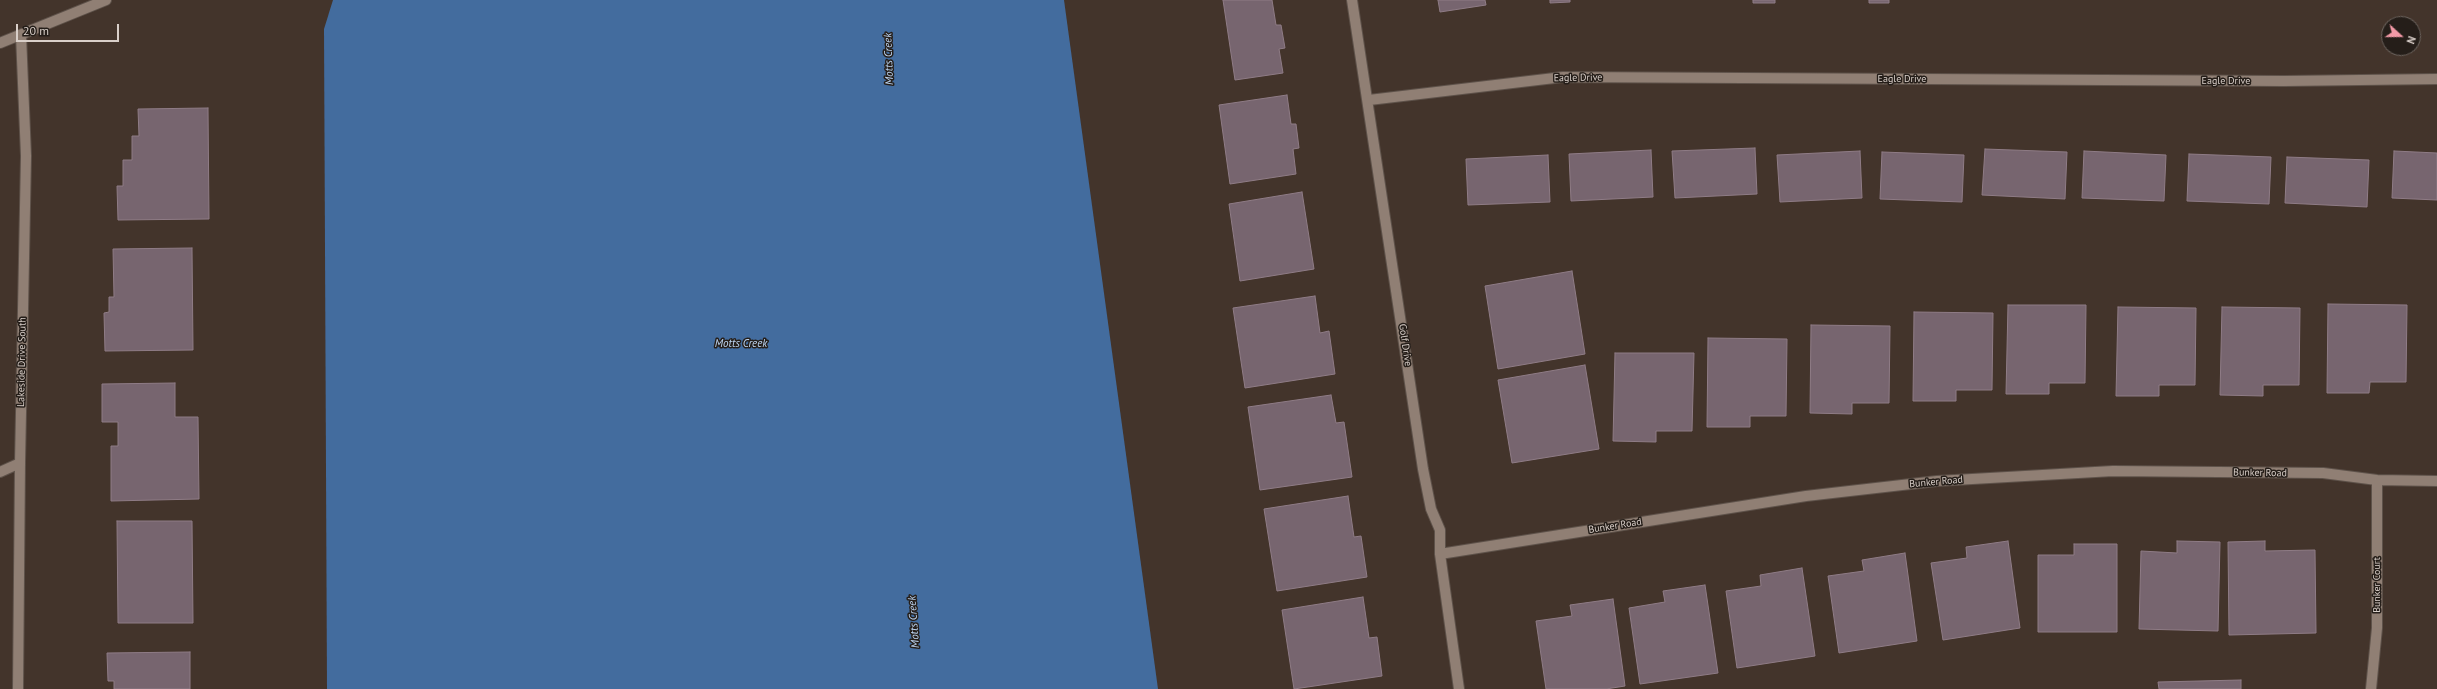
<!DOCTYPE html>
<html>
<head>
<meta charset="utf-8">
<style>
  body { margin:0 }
  #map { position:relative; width:2437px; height:689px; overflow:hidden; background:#43342b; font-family:"PT Sans",sans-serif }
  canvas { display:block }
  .north { position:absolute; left:2381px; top:16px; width:40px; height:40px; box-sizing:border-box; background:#251e19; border:1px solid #6d655f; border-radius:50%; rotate:111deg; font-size:11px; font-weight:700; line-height:16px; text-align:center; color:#d9cfc9 }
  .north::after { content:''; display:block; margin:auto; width:14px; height:18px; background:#f39aa7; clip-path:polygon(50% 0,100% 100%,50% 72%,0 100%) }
  .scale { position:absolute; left:16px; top:24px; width:103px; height:18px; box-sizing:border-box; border:2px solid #d9cfc9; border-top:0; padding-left:5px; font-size:12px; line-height:14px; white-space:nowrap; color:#d9cfc9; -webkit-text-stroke:3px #251e19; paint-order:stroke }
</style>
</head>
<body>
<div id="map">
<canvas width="2437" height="689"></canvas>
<div class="north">N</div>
<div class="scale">20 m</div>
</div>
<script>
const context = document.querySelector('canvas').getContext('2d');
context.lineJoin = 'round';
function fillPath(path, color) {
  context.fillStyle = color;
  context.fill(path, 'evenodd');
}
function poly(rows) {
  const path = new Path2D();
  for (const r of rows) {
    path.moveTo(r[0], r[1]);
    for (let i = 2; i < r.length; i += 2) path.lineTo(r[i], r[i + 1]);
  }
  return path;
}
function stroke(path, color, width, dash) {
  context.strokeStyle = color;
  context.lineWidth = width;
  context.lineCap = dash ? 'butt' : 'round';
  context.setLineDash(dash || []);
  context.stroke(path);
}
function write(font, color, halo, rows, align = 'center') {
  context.font = font + ' "PT Sans",sans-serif';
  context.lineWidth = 3;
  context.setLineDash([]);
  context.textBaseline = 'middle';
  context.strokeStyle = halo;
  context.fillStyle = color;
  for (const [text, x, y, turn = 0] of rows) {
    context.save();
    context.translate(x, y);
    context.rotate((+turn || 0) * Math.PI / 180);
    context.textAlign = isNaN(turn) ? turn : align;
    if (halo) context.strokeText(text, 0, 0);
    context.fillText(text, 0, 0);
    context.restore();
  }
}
const water = poly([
  [333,0,1064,0,1158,689,327,689,324,29]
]);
const building = poly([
  [1223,0,1272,0,1276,25,1281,25,1285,48,1279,49,1283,73,1235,80,1223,0],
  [1438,0,1485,0,1486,5,1440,12,1438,0],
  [1550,0,1570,0,1570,2,1550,3,1550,0],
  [1753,0,1775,0,1775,3,1753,3,1753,0],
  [1869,0,1889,0,1889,3,1869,3,1869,0],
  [1287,95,1291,124,1296,124,1299,148,1293,149,1296,174,1230,184,1219,105,1287,95],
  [208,108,209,219,118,220,117,186,123,186,123,160,132,160,132,136,139,136,138,109,208,108],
  [1755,148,1757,194,1675,198,1672,151,1755,148],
  [1985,149,2067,152,2065,199,1982,195,1985,149],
  [1651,150,1653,197,1571,201,1569,154,1651,150],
  [1860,151,1862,198,1780,202,1777,155,1860,151],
  [2084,151,2166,155,2164,201,2082,198,2084,151],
  [2394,151,2437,153,2437,200,2392,198,2394,151],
  [1882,152,1964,155,1962,202,1880,199,1882,152],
  [2189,154,2271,157,2269,204,2187,201,2189,154],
  [1548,155,1550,202,1468,205,1466,159,1548,155],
  [2287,157,2369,160,2367,207,2285,203,2287,157],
  [1302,192,1314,269,1240,281,1229,204,1302,192],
  [192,248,193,350,105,351,104,313,109,312,109,297,114,297,113,249,192,248],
  [1572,271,1585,354,1498,369,1485,286,1572,271],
  [1315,296,1320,333,1329,331,1335,374,1245,388,1233,308,1315,296],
  [2328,304,2407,305,2406,382,2370,382,2369,393,2327,393,2328,304],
  [2008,305,2086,305,2085,383,2049,383,2049,394,2006,394,2008,305],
  [2118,307,2196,308,2195,385,2159,385,2159,396,2116,396,2118,307],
  [2222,307,2300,308,2299,385,2263,385,2263,396,2220,395,2222,307],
  [1914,312,1993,313,1992,390,1956,390,1956,401,1913,401,1914,312],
  [1811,325,1890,326,1889,403,1852,403,1852,414,1810,413,1811,325],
  [1708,338,1787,339,1786,416,1750,416,1750,427,1707,427,1708,338],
  [1615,353,1694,353,1692,431,1656,431,1656,442,1613,441,1615,353],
  [1585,365,1599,449,1512,463,1498,380,1585,365],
  [175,383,175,417,198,417,199,499,111,501,111,446,118,446,118,422,102,422,102,384,175,383],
  [1331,395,1336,423,1344,422,1352,477,1260,490,1248,407,1331,395],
  [1348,496,1354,537,1361,536,1367,577,1277,591,1264,509,1348,496],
  [117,521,192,521,193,623,118,623,117,521],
  [2008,541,2020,628,1943,640,1931,563,1967,558,1966,547,2008,541],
  [2177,541,2220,542,2218,631,2139,629,2141,551,2177,553,2177,541],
  [2265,541,2265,551,2315,550,2316,633,2229,635,2228,542,2265,541],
  [2074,544,2117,544,2117,632,2038,632,2038,555,2074,555,2074,544],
  [1905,553,1917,641,1839,653,1828,576,1864,571,1862,560,1905,553],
  [1802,568,1815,656,1737,668,1726,591,1761,586,1760,575,1802,568],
  [1705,585,1718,673,1640,684,1629,608,1665,602,1663,591,1705,585],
  [1363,597,1369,638,1377,637,1382,676,1294,689,1282,610,1363,597],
  [1613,599,1625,686,1606,689,1546,689,1536,621,1572,616,1570,605,1613,599],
  [190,652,190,689,114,689,114,681,108,681,107,653,190,652],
  [2241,680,2241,689,2159,689,2158,682,2241,680]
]);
const minor = poly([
  [1352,0,1423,469,1431,509,1440,530,1440,554,1459,689],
  [0,43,106,0],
  [1369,100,1563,77,2284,81,2437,79],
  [0,472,20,463],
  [1440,554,1806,496,1937,481,2113,471,2323,473,2377,480,2437,481],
  [18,689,20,463,26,156,21,35],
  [2371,689,2377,628,2377,480]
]);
const streetNames = [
  ["Eagle Drive",1578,78,-1],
  ["Eagle Drive",1902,79],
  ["Eagle Drive",2226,81],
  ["Golf Drive",1405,345,82],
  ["Lakeside Drive South",22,362,-89],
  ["Bunker Road",2260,473,1],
  ["Bunker Road",1936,482,-5],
  ["Bunker Road",1615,526,-9],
  ["Bunker Court",2377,585,-90]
];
const waterNames = [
  ["Motts Creek",889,59,-92],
  ["Motts Creek",741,344],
  ["Motts Creek",914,622,-94]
];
fillPath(water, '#436c9e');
fillPath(building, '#77656f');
stroke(building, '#8f7c86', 1);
stroke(minor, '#5e524a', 12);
stroke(minor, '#907f74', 10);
write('10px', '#d9cfc9', '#251e19', streetNames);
write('italic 11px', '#bed6f3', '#251e19', waterNames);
</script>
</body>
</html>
